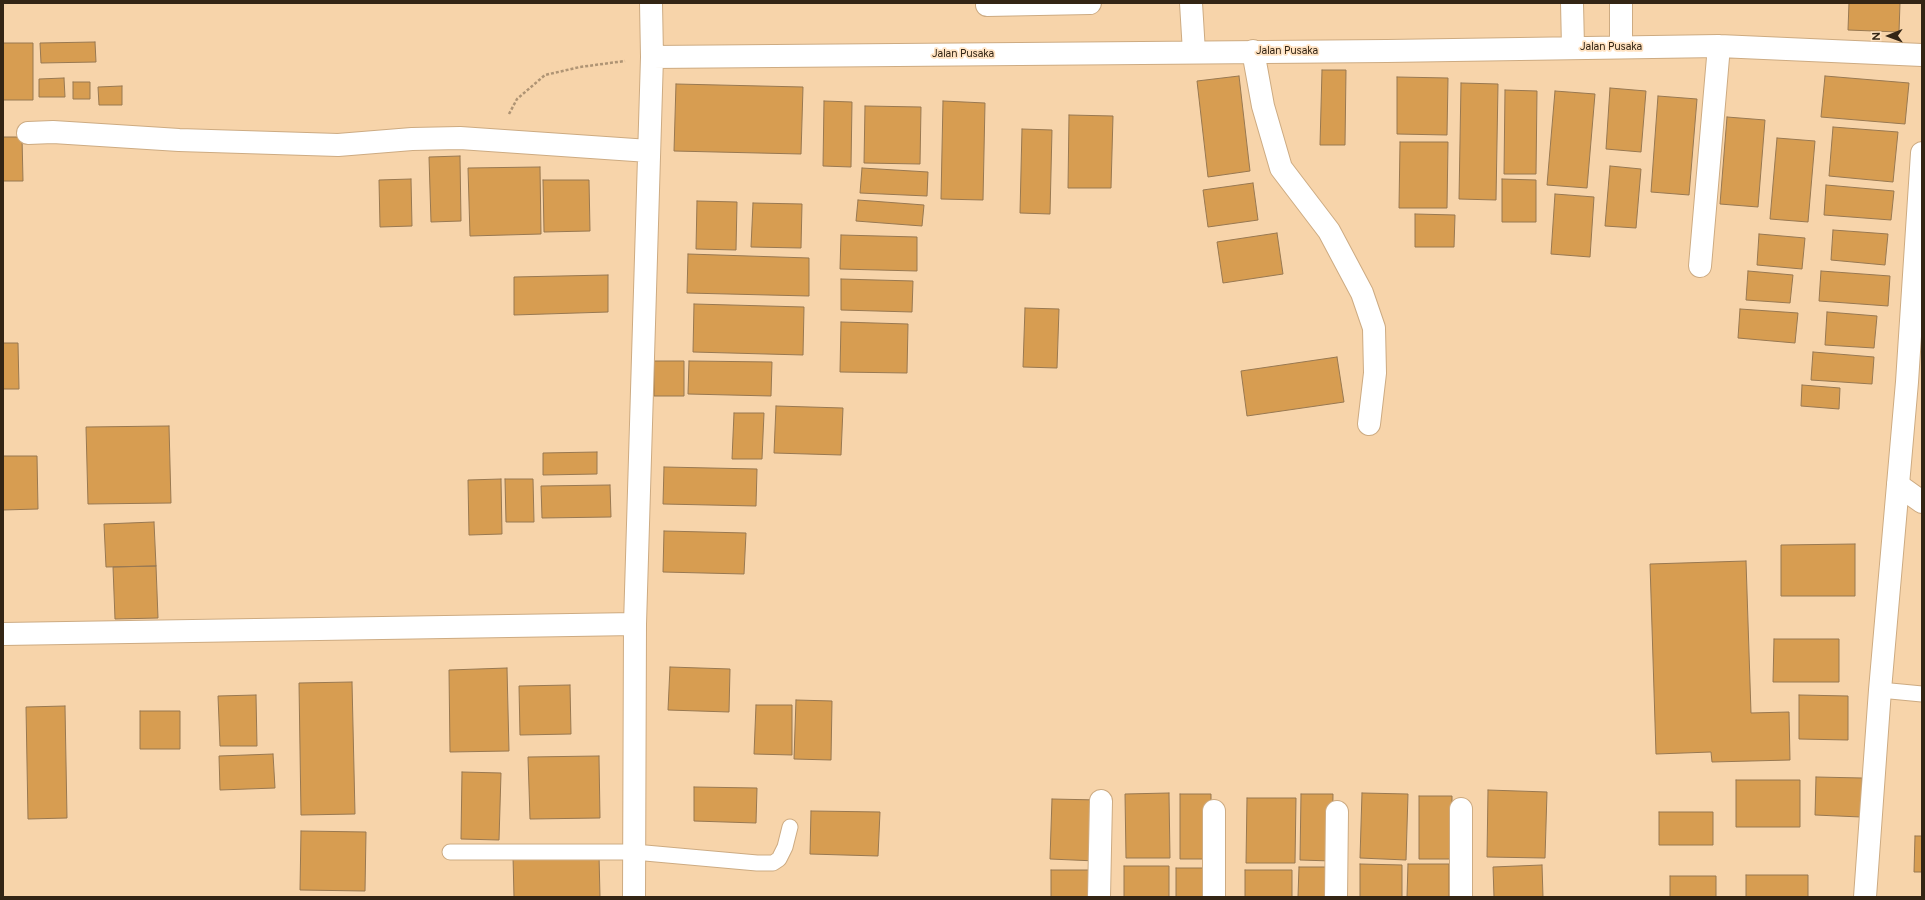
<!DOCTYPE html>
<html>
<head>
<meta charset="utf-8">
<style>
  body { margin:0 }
  #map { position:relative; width:1925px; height:900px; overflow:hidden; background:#f7d4aa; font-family:Figtree,sans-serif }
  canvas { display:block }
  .frame { position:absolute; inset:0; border:4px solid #332515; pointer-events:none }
  .north { position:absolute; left:1869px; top:16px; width:40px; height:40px; -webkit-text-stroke:3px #ffe2c1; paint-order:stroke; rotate:269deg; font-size:11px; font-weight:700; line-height:16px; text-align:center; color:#332515 }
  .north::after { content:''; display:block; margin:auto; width:14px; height:18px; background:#332515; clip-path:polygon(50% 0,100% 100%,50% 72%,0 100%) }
</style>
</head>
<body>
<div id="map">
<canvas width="1925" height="900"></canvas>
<div class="frame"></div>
<div class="north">N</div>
</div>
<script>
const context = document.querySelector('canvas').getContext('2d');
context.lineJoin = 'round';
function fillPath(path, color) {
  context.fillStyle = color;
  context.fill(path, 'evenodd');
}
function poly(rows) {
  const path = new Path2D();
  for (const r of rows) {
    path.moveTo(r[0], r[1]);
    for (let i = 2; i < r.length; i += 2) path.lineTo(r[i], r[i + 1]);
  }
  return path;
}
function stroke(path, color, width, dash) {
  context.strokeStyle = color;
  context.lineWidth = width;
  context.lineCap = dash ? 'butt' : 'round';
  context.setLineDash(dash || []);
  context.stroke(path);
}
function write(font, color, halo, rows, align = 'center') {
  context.font = font + ' Figtree,sans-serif';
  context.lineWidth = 3.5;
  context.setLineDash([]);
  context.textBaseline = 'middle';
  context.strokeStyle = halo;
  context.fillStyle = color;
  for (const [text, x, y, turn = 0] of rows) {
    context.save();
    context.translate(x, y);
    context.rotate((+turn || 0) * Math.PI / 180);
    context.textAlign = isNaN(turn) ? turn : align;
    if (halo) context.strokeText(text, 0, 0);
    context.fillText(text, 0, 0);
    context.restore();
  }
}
const building = poly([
  [1849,3,1900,3,1899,32,1848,30,1849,3],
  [95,42,96,62,41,63,40,43,95,42],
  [3,43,33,43,33,100,3,100,3,43],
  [1322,70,1346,70,1345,145,1320,145,1322,70],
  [1239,76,1250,171,1208,177,1197,81,1239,76],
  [1825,76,1909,83,1905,124,1821,117,1825,76],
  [1397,77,1448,78,1447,135,1397,134,1397,77],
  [64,78,65,97,39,97,39,79,64,78],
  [73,82,90,82,90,99,73,99,73,82],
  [1461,83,1498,84,1496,200,1459,199,1461,83],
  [676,84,803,87,801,154,674,151,676,84],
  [122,86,122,105,99,105,98,87,122,86],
  [1610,88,1646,91,1641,152,1606,149,1610,88],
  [1505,90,1537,91,1536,174,1504,174,1505,90],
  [1555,91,1595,94,1587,188,1547,185,1555,91],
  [1658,96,1697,99,1689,195,1651,192,1658,96],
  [824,101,852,102,851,167,823,166,824,101],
  [943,101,985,103,983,200,941,199,943,101],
  [865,106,921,107,920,164,864,163,865,106],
  [1069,115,1113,116,1111,188,1068,188,1069,115],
  [1727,117,1765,120,1758,207,1720,204,1727,117],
  [1833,127,1898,132,1893,182,1829,176,1833,127],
  [1022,129,1052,130,1050,214,1020,213,1022,129],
  [3,137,22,137,23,181,3,181,3,137],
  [1777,138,1815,141,1808,222,1770,219,1777,138],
  [1400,142,1448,142,1447,208,1399,208,1400,142],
  [460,156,461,221,431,222,429,157,460,156],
  [1610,166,1641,169,1636,228,1605,226,1610,166],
  [540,167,541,234,470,236,468,168,540,167],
  [862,168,928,172,927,196,860,193,862,168],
  [411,179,412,226,380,227,379,180,411,179],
  [1502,179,1536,180,1536,222,1502,222,1502,179],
  [543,180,589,180,590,231,544,232,543,180],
  [1253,183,1258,220,1208,227,1203,190,1253,183],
  [1826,185,1894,191,1891,220,1824,215,1826,185],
  [1555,194,1594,197,1590,257,1551,254,1555,194],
  [858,200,924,205,922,226,856,221,858,200],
  [697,201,737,202,736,250,696,249,697,201],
  [753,203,802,204,801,248,751,247,753,203],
  [1415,214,1455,215,1454,247,1415,247,1415,214],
  [1833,230,1888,234,1885,265,1831,260,1833,230],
  [1277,233,1283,274,1223,283,1217,242,1277,233],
  [1759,234,1805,238,1802,269,1757,265,1759,234],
  [841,235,917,237,917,271,840,269,841,235],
  [688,254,809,258,809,296,687,293,688,254],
  [1748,271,1793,275,1790,303,1746,300,1748,271],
  [1821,271,1890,276,1888,306,1819,301,1821,271],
  [608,275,608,312,514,315,514,277,608,275],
  [841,279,913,281,912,312,841,310,841,279],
  [694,304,804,307,803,355,693,352,694,304],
  [1025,308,1059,309,1057,368,1023,367,1025,308],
  [1740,309,1798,313,1795,343,1738,338,1740,309],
  [1827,312,1877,316,1874,348,1825,345,1827,312],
  [841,322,908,324,907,373,840,372,841,322],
  [3,343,18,343,19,389,3,389,3,343],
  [1813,352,1874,357,1872,384,1811,380,1813,352],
  [1337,357,1344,402,1247,416,1241,371,1337,357],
  [654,361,684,361,684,396,654,396,654,361],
  [689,361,772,362,771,396,688,394,689,361],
  [1802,385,1840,388,1839,409,1801,406,1802,385],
  [776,406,843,408,841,455,774,453,776,406],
  [734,413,764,413,762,459,732,459,734,413],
  [169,426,171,503,88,504,86,427,169,426],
  [597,452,597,474,543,475,543,453,597,452],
  [3,456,37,456,38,509,3,510,3,456],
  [664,467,757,469,756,506,663,504,664,467],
  [501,479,502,534,469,535,468,480,501,479],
  [505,479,533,479,534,522,506,522,505,479],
  [610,485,611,517,542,518,541,486,610,485],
  [154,522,156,566,106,567,104,524,154,522],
  [664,531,746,533,744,574,663,572,664,531],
  [1855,544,1855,596,1781,596,1781,545,1855,544],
  [1746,561,1751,713,1789,712,1790,760,1712,762,1711,752,1656,754,1650,564,1746,561],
  [156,566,158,618,115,619,113,567,156,566],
  [1774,639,1839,639,1839,682,1773,682,1774,639],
  [670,667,730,669,729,712,668,710,670,667],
  [507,668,509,751,450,752,449,670,507,668],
  [352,682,355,814,301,815,299,683,352,682],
  [570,685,571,734,520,735,519,686,570,685],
  [256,695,257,746,220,746,218,696,256,695],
  [1799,695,1848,696,1848,740,1799,739,1799,695],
  [796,700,832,701,831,760,794,759,796,700],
  [756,705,792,705,792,755,754,754,756,705],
  [65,706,67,818,28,819,26,707,65,706],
  [140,711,180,711,180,749,140,749,140,711],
  [273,754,275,788,220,790,219,756,273,754],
  [599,756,600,818,530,819,528,757,599,756],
  [462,772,501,773,499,840,461,839,462,772],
  [1816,777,1862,778,1861,817,1815,815,1816,777],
  [1736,780,1800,780,1800,827,1736,827,1736,780],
  [694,787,757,788,756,823,694,821,694,787],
  [1488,790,1547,792,1545,858,1487,857,1488,790],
  [1169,793,1170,858,1126,858,1125,794,1169,793],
  [1362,793,1408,794,1406,860,1360,858,1362,793],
  [1180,794,1211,794,1211,859,1180,859,1180,794],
  [1301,794,1333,794,1332,861,1300,860,1301,794],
  [1419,796,1452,796,1452,859,1419,859,1419,796],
  [1247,798,1296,798,1295,863,1246,863,1247,798],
  [1052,799,1098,800,1096,861,1050,859,1052,799],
  [811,811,880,812,878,856,810,854,811,811],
  [1659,812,1713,812,1713,845,1659,845,1659,812],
  [301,831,366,832,365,891,300,890,301,831],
  [1915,836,1922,836,1922,872,1914,872,1915,836],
  [599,855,600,897,514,897,513,857,599,855],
  [1360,864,1402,865,1402,897,1360,897,1360,864],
  [1408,864,1449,864,1449,897,1407,897,1408,864],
  [1542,865,1543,897,1494,897,1493,867,1542,865],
  [1124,866,1169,866,1169,897,1124,897,1124,866],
  [1299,867,1334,867,1333,897,1298,897,1299,867],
  [1176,868,1206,868,1207,897,1176,897,1176,868],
  [1051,870,1097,870,1097,897,1051,897,1051,870],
  [1245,870,1292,870,1292,897,1245,897,1245,870],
  [1746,875,1808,875,1808,897,1746,897,1746,875],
  [1670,876,1716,876,1716,897,1670,897,1670,876]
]);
const path = poly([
  [509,114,517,99,545,75,580,67,625,61]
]);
const lane = poly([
  [1880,690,1922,694],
  [450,852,634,852,757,863,773,863,779,859,785,847,790,827]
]);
const street = poly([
  [1191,3,1194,52],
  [1572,3,1573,47],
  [987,5,1090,3],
  [1621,47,1621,3],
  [1253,51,1263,106,1281,168,1329,231,1362,293,1374,328,1375,373,1369,424],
  [652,57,1387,51,1719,46,1922,55],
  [28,133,53,132,179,140,338,145,412,139,460,138,649,151],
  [1700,266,1719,46],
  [1898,485,1922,502],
  [3,634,635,624,652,57,651,3],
  [1461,809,1461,897],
  [634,897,635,624],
  [1099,897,1101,801],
  [1214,897,1214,811],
  [1336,897,1337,812]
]);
const secondary = poly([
  [1865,897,1880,690,1907,382,1922,153]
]);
const streetNames = [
  ["Jalan Pusaka",1611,47],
  ["Jalan Pusaka",1287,51],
  ["Jalan Pusaka",963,54]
];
fillPath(building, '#d79d51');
stroke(building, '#987851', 1);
stroke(lane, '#cdab82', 17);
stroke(street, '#cdab82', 24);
stroke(secondary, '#cdab82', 24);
stroke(path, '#af9474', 2.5, [3, 2]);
stroke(lane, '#fff', 15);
stroke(street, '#fff', 22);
stroke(secondary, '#fff', 22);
write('11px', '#332515', '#ffe2c1', streetNames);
</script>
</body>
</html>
